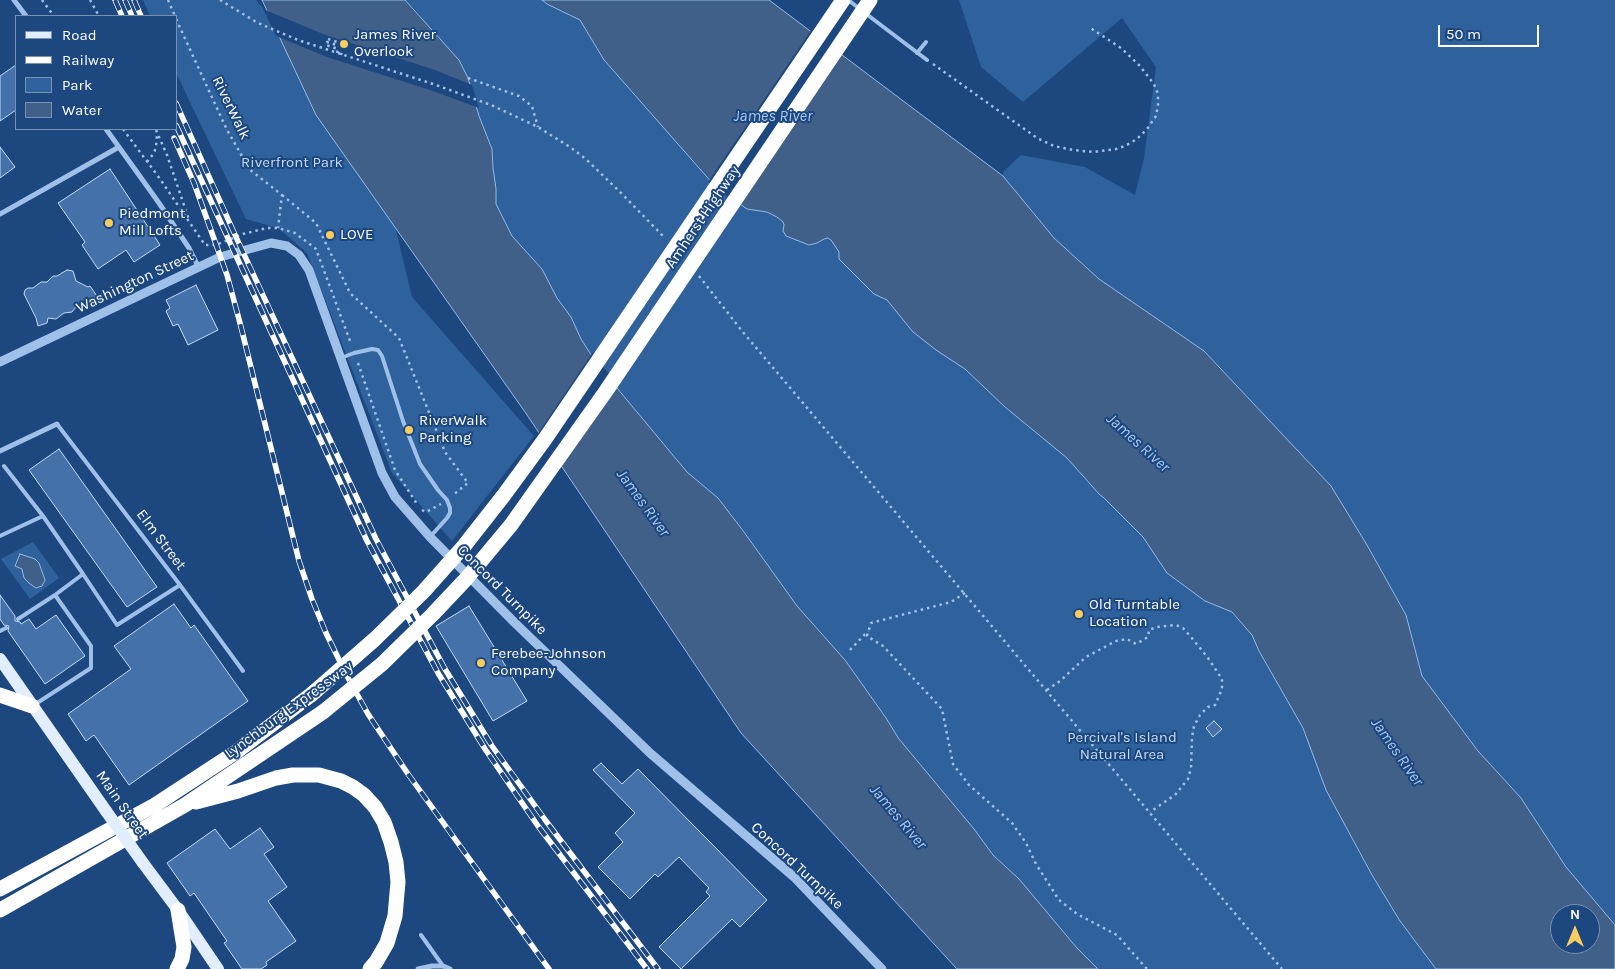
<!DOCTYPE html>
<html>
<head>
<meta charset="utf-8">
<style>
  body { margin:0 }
  #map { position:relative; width:1615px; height:969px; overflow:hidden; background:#1c477f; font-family:Karla,sans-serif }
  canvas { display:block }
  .legend { position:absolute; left:15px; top:15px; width:162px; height:115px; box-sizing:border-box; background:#1c477f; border:1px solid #7791b2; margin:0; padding:6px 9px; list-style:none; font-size:15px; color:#fff }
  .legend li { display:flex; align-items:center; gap:10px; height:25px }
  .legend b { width:25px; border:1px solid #7791b2 }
  .north { position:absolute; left:1550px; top:904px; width:50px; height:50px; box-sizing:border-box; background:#1c477f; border:1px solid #7791b2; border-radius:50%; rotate:0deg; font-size:14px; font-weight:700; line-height:20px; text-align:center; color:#fff }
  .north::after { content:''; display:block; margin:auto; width:18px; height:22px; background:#f9cc5d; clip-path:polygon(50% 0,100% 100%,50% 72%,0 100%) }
  .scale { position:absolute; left:1438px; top:25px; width:101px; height:22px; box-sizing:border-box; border:2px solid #fff; border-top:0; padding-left:6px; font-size:15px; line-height:18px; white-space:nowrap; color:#fff; -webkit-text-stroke:4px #1c477f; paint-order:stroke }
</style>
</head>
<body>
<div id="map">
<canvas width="1615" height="969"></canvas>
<ul class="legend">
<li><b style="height:6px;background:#e2edfe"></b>Road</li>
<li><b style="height:6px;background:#fff"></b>Railway</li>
<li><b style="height:14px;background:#2f619d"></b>Park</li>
<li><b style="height:14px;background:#416089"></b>Water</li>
</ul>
<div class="north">N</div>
<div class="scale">50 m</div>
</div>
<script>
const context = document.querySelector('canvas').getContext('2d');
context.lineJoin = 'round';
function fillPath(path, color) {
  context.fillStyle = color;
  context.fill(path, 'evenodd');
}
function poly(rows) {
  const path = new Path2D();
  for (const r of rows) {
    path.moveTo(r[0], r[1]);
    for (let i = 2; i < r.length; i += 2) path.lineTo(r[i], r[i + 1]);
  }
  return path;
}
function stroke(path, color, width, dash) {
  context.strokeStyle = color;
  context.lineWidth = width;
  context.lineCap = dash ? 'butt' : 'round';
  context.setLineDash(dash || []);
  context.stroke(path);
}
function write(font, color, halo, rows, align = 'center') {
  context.font = font + ' Karla,sans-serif';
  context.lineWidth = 4;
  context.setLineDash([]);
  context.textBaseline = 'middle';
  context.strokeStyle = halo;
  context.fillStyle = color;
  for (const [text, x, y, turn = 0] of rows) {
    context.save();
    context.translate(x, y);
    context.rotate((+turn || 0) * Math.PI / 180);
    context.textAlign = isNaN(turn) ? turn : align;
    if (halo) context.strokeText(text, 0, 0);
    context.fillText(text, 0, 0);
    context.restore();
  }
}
const green = poly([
  [143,0,256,0,324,79,384,180,412,297,534,436,452,541,392,473,307,253,278,228,246,219,176,73,176,16,150,16],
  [405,0,542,0,547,4,580,20,604,60,739,202,747,209,767,212,777,217,783,222,786,236,817,243,824,239,828,238,831,240,874,294,887,300,913,332,936,350,965,369,1005,407,1067,458,1099,494,1104,498,1143,537,1167,573,1205,601,1232,612,1252,635,1259,651,1304,728,1326,790,1372,875,1400,921,1436,969,1098,969,1077,948,1019,879,993,855,974,829,899,739,886,718,845,660,797,606,744,532,718,498,687,472,597,364,581,339,571,317,557,298,542,269,512,236,496,204,496,189,493,168,492,149,479,116,419,14],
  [959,0,1615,0,1615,925,1566,867,1521,798,1478,751,1422,676,1406,614,1367,545,1331,486,1204,351,1099,279,1054,238,1003,176,1003,172,1021,155,1085,167,1135,195,1144,158,1156,67,1122,18,1023,102,981,67],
  [33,542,59,578,30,599,1,559]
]);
const water = poly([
  [262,0,405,0,459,60,468,78,479,116,492,149,493,168,496,189,496,204,512,236,542,269,557,298,571,317,581,339,597,364,687,472,718,498,744,532,797,606,845,660,886,718,899,739,974,829,993,855,1019,879,1077,948,1098,969,957,969,741,733,525,412,316,115,262,0],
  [542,0,769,0,1003,176,1054,238,1099,279,1204,351,1331,486,1367,545,1406,615,1422,676,1478,751,1521,798,1566,867,1615,925,1615,969,1436,969,1400,921,1372,875,1326,790,1303,728,1259,651,1252,635,1232,612,1205,601,1167,573,1143,537,1104,498,1099,494,1067,458,1005,407,965,369,936,350,913,332,887,300,874,294,839,259,839,252,831,240,828,238,824,239,817,243,809,245,786,236,783,231,784,225,783,222,777,217,767,212,747,209,714,185,604,60,580,20,547,4,542,0],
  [1560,914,1590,914,1590,944,1560,944,1560,914],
  [20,554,35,559,39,563,45,580,42,586,36,588,30,584,24,578,22,569,15,566,20,554]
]);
const pier = poly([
  [263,9,323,34,435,70,472,85,479,108,433,91,327,57,276,36],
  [812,29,841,52,738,204,708,182],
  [593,352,599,362,617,383,559,468,537,435]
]);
const building = poly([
  [16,65,16,110,0,121,0,76,16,65],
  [0,147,15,167,0,178,0,147],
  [110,169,160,245,134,262,126,250,98,269,82,245,85,242,58,203,110,169],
  [67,270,73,271,76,281,88,287,90,286,97,296,88,301,88,304,84,307,76,307,72,312,64,313,56,319,48,318,47,323,38,326,36,318,24,294,25,290,28,288,33,288,41,282,47,282,53,276,57,276,67,270],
  [196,285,218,330,188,345,178,324,173,326,166,311,170,308,166,300,196,285],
  [59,449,157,587,127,607,29,470,59,449],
  [0,595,15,616,15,621,20,622,21,624,29,619,36,629,56,615,85,656,45,684,8,631,9,626,4,625,0,619,0,595],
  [174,604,191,628,194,625,248,701,129,785,94,735,86,741,68,714,131,669,114,646,174,604],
  [469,606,527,701,493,721,436,626,469,606],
  [1214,721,1222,729,1213,737,1206,728,1214,721],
  [601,763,622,784,638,769,767,900,740,927,732,919,681,969,659,947,710,896,706,892,709,888,679,857,658,877,655,874,630,899,598,867,623,842,615,833,635,813,593,770,601,763],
  [260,828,274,847,264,854,287,887,268,901,296,941,266,962,267,965,261,969,242,969,224,943,227,941,194,893,190,896,167,863,215,829,230,849,260,828]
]);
const path = poly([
  [42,0,54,16],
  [90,0,99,16],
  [168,0,175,16],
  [220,0,258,23,298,40,436,85,491,105,538,127,570,147,587,160,621,193,665,238],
  [176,19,227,130,238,149,249,169,282,195,278,228],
  [328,39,344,44,341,55],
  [337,53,338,49,326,45,327,42,343,47],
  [933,64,1037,138,1054,146,1073,150,1093,152,1116,149,1125,146,1137,139,1147,129,1156,116,1158,105,1158,94,1154,84,1139,65,1121,48,1089,27],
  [468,78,519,96,532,106,538,127],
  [123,129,160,179,205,245,216,245,243,234,267,228,278,228,295,233,316,249,350,341],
  [156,130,167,155,189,220],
  [147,162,154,153,156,147,157,134],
  [282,195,316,223,350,293,399,338,445,452,468,483,453,495],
  [699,276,742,331,1282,969],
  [358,363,395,470,417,504],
  [422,510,426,512,441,504],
  [965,593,951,602,871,623,867,636,883,646,942,709,953,764,969,785,1012,823,1026,843,1036,864,1059,900,1077,914,1117,935,1147,969],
  [850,650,868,631],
  [1047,690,1060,681,1086,657,1116,641,1127,639,1136,644,1148,637,1149,630,1157,627,1176,625,1183,628,1191,637,1208,658,1222,679,1222,689,1215,705,1208,707,1200,715,1194,726,1192,737,1191,768,1188,779,1175,795,1150,812]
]);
const service = poly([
  [848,0,860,9],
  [865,13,927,60],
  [917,53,926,42],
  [341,358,354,353,372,349,378,350,382,356,403,421,420,464,438,490,447,500,450,508,450,513,447,518,430,537],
  [57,424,180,585,243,671],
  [4,466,43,516,83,574],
  [0,536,43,516],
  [18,619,55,595],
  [0,631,6,628],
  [34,705,91,668,91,646,55,595,83,574,117,625,180,585],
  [421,935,443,966]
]);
const minor = poly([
  [14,0,26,16],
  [106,129,159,203,189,248,198,266],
  [0,214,119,147],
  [0,451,57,424],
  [418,969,432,966,443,966,450,969]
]);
const tertiary = poly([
  [0,362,220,257,271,243,287,246,299,255,309,270,382,473,395,497,430,537,515,623,650,753,794,877,882,969]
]);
const primary = poly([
  [0,659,106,811],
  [143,863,178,910,218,969]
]);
const motorway = poly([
  [0,695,32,706],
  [196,802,238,791,276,778,293,775,319,775,341,781,353,787,364,795,375,807,384,822,391,842,396,862,398,882,395,916,387,943,376,962,370,969],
  [0,889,155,805,236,752,312,694],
  [0,910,185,805,323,712],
  [177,969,182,959,184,947,178,910]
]);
const rail = poly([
  [115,0,122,16],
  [125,0,132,16],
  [134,0,141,16],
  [176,103,236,237,376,539,445,669,492,746,546,821,658,969],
  [176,125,367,541,438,673,485,749,538,826,647,969],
  [174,138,194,183,227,275,240,323,299,561,312,599,326,633,347,676,368,714,408,774,549,969]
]);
const primaryBridge = poly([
  [106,811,143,863]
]);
const motorwayBridge = poly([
  [312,694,375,639,424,591,464,546,504,495,545,439,843,0],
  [323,712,382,664,432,615,466,579,511,525,606,391,870,0]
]);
const markers = [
  [344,44,5,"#f9cc5d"],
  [109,223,5,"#f9cc5d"],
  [330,235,5,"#f9cc5d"],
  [409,430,5,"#f9cc5d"],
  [1079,614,5,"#f9cc5d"],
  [481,663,5,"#f9cc5d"]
];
const poiNames = [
  ["James River",354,35],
  ["Overlook",354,52],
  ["Piedmont",119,214],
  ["Mill Lofts",119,231],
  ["LOVE",340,235],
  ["RiverWalk",419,421],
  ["Parking",419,438],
  ["Old Turntable",1089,605],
  ["Location",1089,622],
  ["Ferebee-Johnson",491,654],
  ["Company",491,671]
];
const streetNames = [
  ["RiverWalk",231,108,64],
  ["Amherst Highway",703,217,-56],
  ["Washington Street",135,282,-25],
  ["Elm Street",161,540,53],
  ["Concord Turnpike",502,590,45],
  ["Lynchburg Expressway",289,710,-36],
  ["Main Street",122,805,55],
  ["Concord Turnpike",797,866,43]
];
const parkNames = [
  ["Riverfront Park",292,163],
  ["Percival's Island",1122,738],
  ["Natural Area",1122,755]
];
const waterNames = [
  ["James River",773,116],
  ["James River",1138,443,42],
  ["James River",643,503,54],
  ["James River",1397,752,55],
  ["James River",898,817,50]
];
fillPath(green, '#2f619d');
fillPath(water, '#416089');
stroke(water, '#92bbeb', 1);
fillPath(pier, '#1c477f');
fillPath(building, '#4471a9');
stroke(building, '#c4dbf7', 1);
stroke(path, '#9fc0e9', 2.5, [2.5, 4]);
stroke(service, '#9fc0e9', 4);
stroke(minor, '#9fc0e9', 5);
stroke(tertiary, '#9fc0e9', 9);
stroke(primary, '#e2edfe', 12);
stroke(motorway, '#fff', 15);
stroke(rail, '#fff', 5.5);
stroke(rail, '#1c477f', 4, [11]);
stroke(primaryBridge, '#e2edfe', 12);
stroke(motorwayBridge, '#fff', 15);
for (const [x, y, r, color] of markers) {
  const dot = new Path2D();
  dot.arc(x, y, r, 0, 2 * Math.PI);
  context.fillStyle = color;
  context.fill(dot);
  stroke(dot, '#1c477f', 2);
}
write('15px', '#fff', '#1c477f', poiNames, 'left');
write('15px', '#fff', '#1c477f', streetNames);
write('15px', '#c4dbf7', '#1c477f', parkNames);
write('italic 16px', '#abcaf1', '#1c477f', waterNames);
</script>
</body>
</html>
